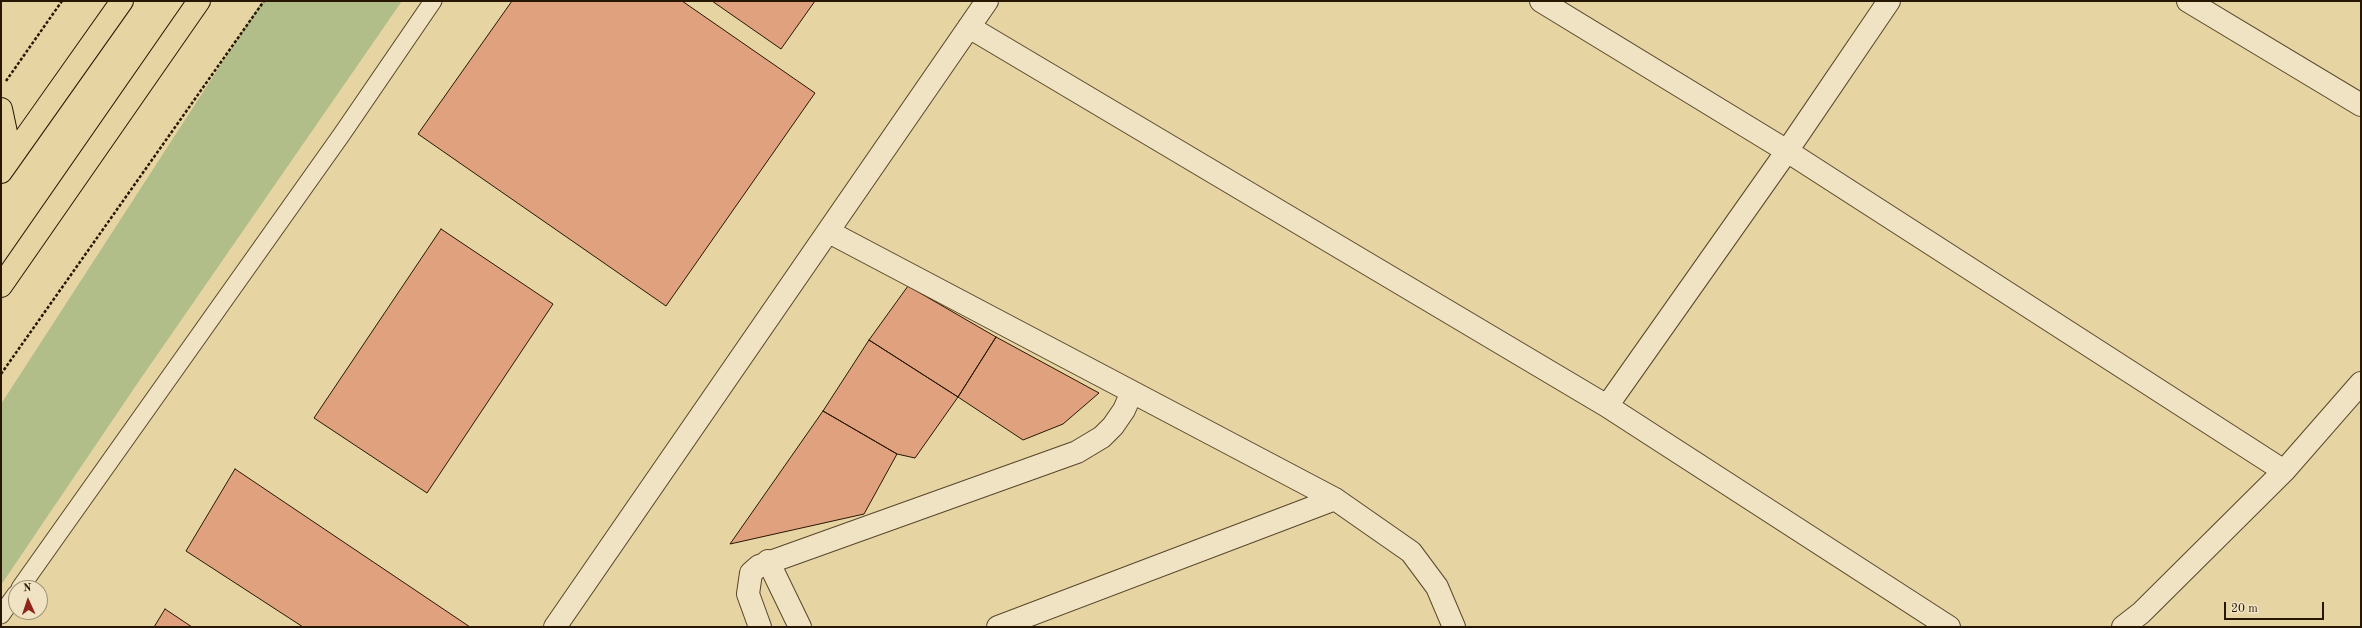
<!DOCTYPE html>
<html>
<head>
<meta charset="utf-8">
<style>
  body { margin:0 }
  #map { position:relative; width:2362px; height:628px; overflow:hidden; background:#e7d4a3; font-family:"Old Standard TT",serif }
  canvas { display:block }
  .frame { position:absolute; inset:0; border:2px solid #271701; pointer-events:none }
  .north { position:absolute; left:8px; top:580px; width:40px; height:40px; box-sizing:border-box; background:#efe3c3; border:1px solid #9f9175; border-radius:50%; rotate:357deg; font-size:11px; font-weight:700; line-height:16px; text-align:center; color:#271701 }
  .north::after { content:''; display:block; margin:auto; width:14px; height:18px; background:#8f2418; clip-path:polygon(50% 0,100% 100%,50% 72%,0 100%) }
  .scale { position:absolute; left:2224px; top:602px; width:100px; height:18px; box-sizing:border-box; border:2px solid #271701; border-top:0; padding-left:5px; font-size:12px; line-height:14px; white-space:nowrap; color:#271701; -webkit-text-stroke:3px #efe3c3; paint-order:stroke }
</style>
</head>
<body>
<div id="map">
<canvas width="2362" height="628"></canvas>
<div class="frame"></div>
<div class="north">N</div>
<div class="scale">20 m</div>
</div>
<script>
const context = document.querySelector('canvas').getContext('2d');
context.lineJoin = 'round';
function fillPath(path, color) {
  context.fillStyle = color;
  context.fill(path, 'evenodd');
}
function poly(rows) {
  const path = new Path2D();
  for (const r of rows) {
    path.moveTo(r[0], r[1]);
    for (let i = 2; i < r.length; i += 2) path.lineTo(r[i], r[i + 1]);
  }
  return path;
}
function stroke(path, color, width, dash) {
  context.strokeStyle = color;
  context.lineWidth = width;
  context.lineCap = dash ? 'butt' : 'round';
  context.setLineDash(dash || []);
  context.stroke(path);
}
const green = poly([
  [262,1,402,1,137,384,1,585,1,404]
]);
const building = poly([
  [512,1,682,1,815,93,666,306,418,134,512,1],
  [712,1,815,1,781,49,712,1],
  [441,229,553,304,427,493,314,418,441,229],
  [908,286,996,337,958,397,869,340,908,286],
  [996,337,1099,393,1063,424,1023,440,958,397,996,337],
  [869,340,958,397,915,458,897,454,823,411,869,340],
  [823,411,897,454,864,514,730,544,823,411],
  [235,469,470,627,303,627,186,551,235,469],
  [165,609,192,627,154,627,165,609]
]);
const path = poly([
  [6,81,62,1],
  [1,374,264,1]
]);
const service = poly([
  [20,588,342,134,433,1],
  [1,615,16,594]
]);
const minor = poly([
  [1541,1,1787,151,2284,471],
  [2188,1,2361,105],
  [969,27,1607,406,1949,627],
  [829,232,1335,499,1411,552,1437,587,1454,627],
  [1607,406,1787,151,1889,1],
  [768,561,800,627],
  [555,627,987,1],
  [760,627,748,594,751,573,759,566,1077,452,1102,437,1113,426,1124,410,1132,392],
  [998,627,1335,499],
  [2123,627,2141,613,2284,471,2361,383]
]);
const trunk = poly([
  [1,109,11,156],
  [1,172,122,1],
  [1,286,199,1]
]);
fillPath(green, '#b1be89');
fillPath(building, '#e0a27e');
stroke(building, '#271701', 1);
stroke(service, '#57462a', 19);
stroke(minor, '#57462a', 24);
stroke(trunk, '#271701', 24);
stroke(path, '#271701', 2.5, [3, 2]);
stroke(service, '#efe3c3', 17);
stroke(minor, '#efe3c3', 22);
stroke(trunk, '#e7d4a3', 22);
</script>
</body>
</html>
